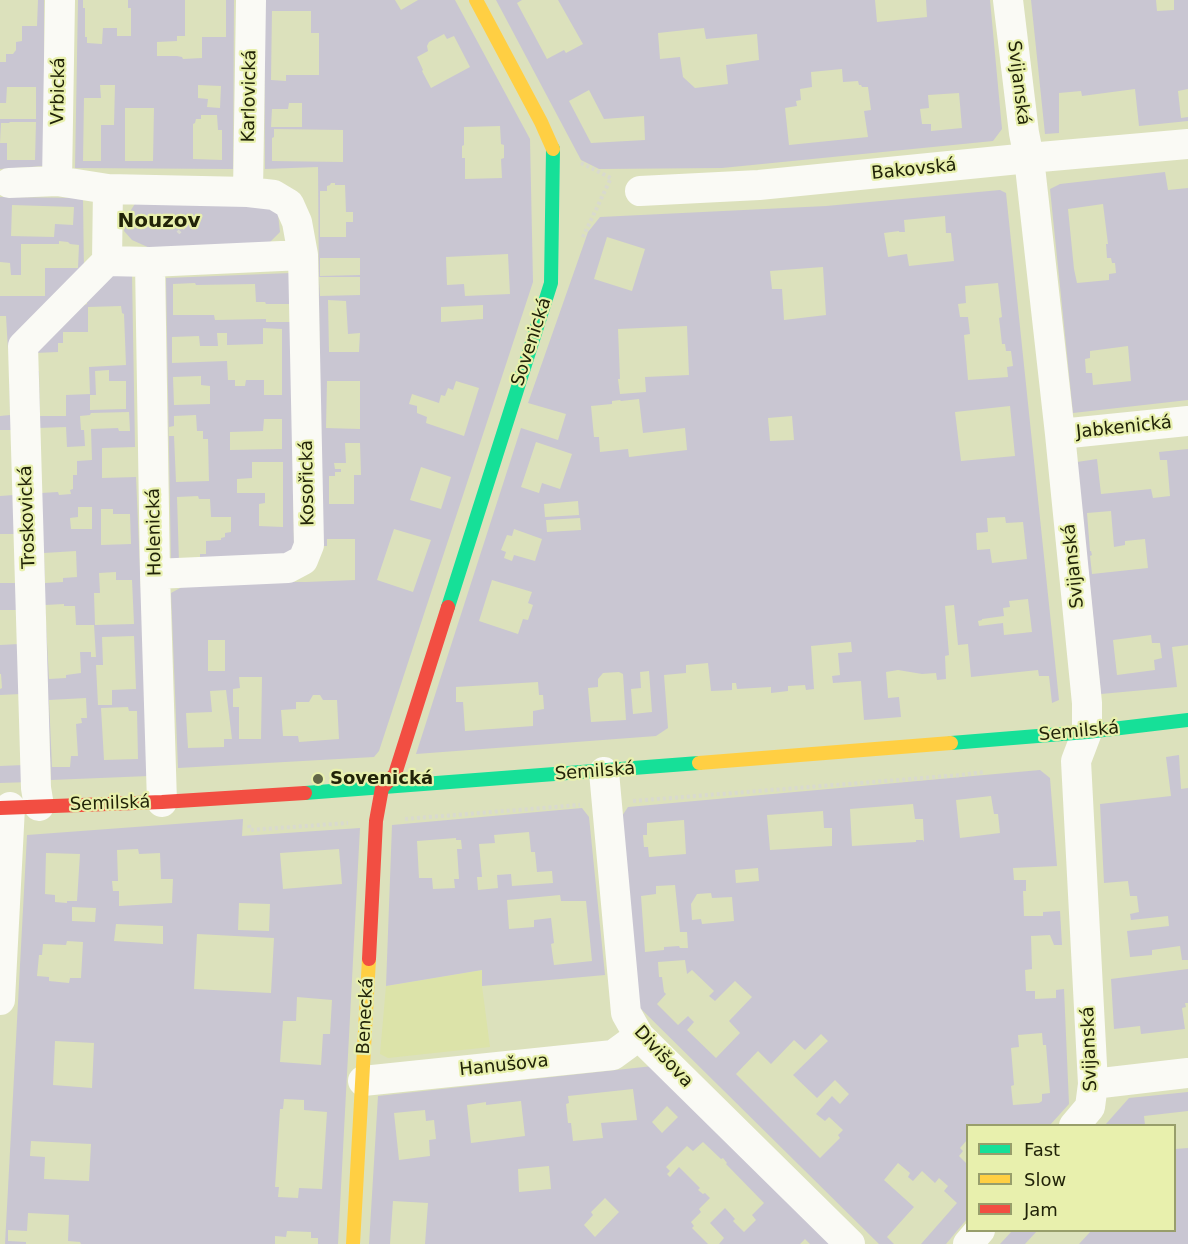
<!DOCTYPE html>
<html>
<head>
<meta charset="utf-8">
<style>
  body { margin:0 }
  #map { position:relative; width:1188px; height:1244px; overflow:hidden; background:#dce1bc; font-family:"DejaVu Sans",sans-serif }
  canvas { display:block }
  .legend { position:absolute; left:966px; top:1124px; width:210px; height:108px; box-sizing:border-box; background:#e8f0ad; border:2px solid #989e6b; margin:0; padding:8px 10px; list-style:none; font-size:18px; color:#212308 }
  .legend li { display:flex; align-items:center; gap:12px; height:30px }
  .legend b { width:30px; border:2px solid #989e6b }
</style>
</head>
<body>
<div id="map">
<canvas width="1188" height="1244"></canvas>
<ul class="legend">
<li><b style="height:8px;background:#16e098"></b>Fast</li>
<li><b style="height:8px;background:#ffcf43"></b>Slow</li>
<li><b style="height:8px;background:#f24e42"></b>Jam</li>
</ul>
</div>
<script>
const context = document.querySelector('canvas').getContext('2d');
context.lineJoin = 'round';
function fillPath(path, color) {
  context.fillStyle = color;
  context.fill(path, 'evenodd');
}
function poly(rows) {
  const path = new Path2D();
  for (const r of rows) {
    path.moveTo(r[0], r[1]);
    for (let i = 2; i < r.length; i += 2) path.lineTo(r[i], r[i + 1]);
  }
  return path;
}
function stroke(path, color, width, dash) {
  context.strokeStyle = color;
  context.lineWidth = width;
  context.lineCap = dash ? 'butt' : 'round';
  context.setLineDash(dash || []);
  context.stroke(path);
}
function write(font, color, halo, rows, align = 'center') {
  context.font = font + ' "DejaVu Sans",sans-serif';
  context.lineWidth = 4.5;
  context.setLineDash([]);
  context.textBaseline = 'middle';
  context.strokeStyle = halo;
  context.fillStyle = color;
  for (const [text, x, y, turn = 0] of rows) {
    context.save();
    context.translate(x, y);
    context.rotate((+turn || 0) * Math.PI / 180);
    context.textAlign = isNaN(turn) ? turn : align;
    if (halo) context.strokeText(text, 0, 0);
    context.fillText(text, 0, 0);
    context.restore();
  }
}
const built = poly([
  [482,970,482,986,490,1047,388,1058,380,1054,386,986]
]);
const green = poly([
  [38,0,44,0,44,166,0,169,0,119,36,119,36,87,7,87,6,103,0,103,0,62,6,62,6,54,13,54,16,50,16,42,22,41,22,26,37,26],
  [10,122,36,122,35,160,7,160,7,143,0,143,1,123,9,123],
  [78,0,83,0,83,8,85,8,85,37,87,37,87,43,102,44,103,28,117,28,117,36,131,36,131,8,128,8,128,0,185,0,185,36,177,36,177,41,157,42,157,56,177,56,182,57,183,59,202,58,202,37,226,37,226,0,234,0,233,169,75,168],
  [100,85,115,85,114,125,101,125,101,161,83,161,84,98,101,98],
  [198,85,221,86,220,108,207,107,208,99,198,98],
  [125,108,154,108,153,161,125,161],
  [201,115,217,115,218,130,222,130,222,160,193,159,193,124,195,123,196,119,201,119],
  [264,0,395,0,401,10,418,0,455,0,530,139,533,282,379,751,374,757,178,768,171,593,193,581,306,582,355,580,355,539,327,539,327,546,321,546,318,167,265,169],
  [272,11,311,11,311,33,319,33,319,75,286,75,286,81,271,80],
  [444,34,447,39,454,36,470,67,431,88,422,71,423,70,417,57,428,51,427,46,429,42],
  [289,103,302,103,302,127,271,127,272,109,288,109],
  [500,126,501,144,504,145,504,158,501,159,502,178,465,179,465,158,462,158,462,146,464,145,464,127],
  [274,129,343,130,343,162,272,161,272,138,274,137],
  [331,183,335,183,335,185,345,185,346,212,353,212,353,222,346,222,346,237,320,237,320,191,327,191,327,186,330,185],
  [508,254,510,294,465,296,464,284,447,285,446,257],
  [320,258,360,258,360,275,320,276],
  [319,277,360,277,360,295,320,296],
  [328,300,346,301,348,334,360,333,359,352,329,352],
  [483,305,483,319,441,322,441,307],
  [327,381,360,381,360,429,326,428],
  [456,381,479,388,464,436,426,423,427,417,417,413,417,406,409,404,412,394,439,403,441,395,445,396,448,388,453,390],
  [345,443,360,443,361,475,354,475,354,504,329,504,329,476,335,476,335,472,341,472,341,469,335,469,334,463,346,463],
  [421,467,451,477,441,509,410,500],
  [394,529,431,540,413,592,377,580],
  [208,640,225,640,225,671,208,671],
  [239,677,262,677,261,739,239,739,239,707,233,707,233,689,240,688],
  [226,690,232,739,224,739,224,747,188,748,186,713,212,712,210,691],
  [313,695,320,695,323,700,337,700,339,739,299,742,298,736,283,736,281,710,296,709,296,702,309,702],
  [496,0,522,0,517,3,547,59,564,50,566,53,583,44,558,0,875,0,877,22,927,17,926,0,990,0,1002,129,993,141,722,168,599,169,581,160],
  [704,28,706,39,757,34,759,60,726,65,728,84,695,88,683,77,680,57,660,59,658,33],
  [842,69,843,82,858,81,859,85,861,85,862,87,868,87,871,110,864,111,868,137,789,145,785,108,797,106,796,101,801,100,800,89,812,87,811,72],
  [589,90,604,119,644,116,645,140,591,143,569,101],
  [959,93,962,128,931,131,931,124,922,124,920,109,929,108,928,95],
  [1031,0,1156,0,1157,11,1174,10,1174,0,1188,0,1188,89,1178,91,1181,118,1188,117,1188,121,1139,126,1135,89,1082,96,1081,91,1059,93,1059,133,1045,134],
  [1165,172,1168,190,1188,188,1188,400,1073,413,1050,189,1060,184],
  [1103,204,1108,244,1106,244,1107,258,1111,258,1112,263,1115,263,1116,273,1109,274,1109,280,1077,283,1074,269,1068,209],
  [1128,346,1131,381,1093,385,1092,373,1086,373,1085,359,1090,358,1090,351],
  [1000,190,1006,193,1059,700,1052,703,1049,676,1039,676,1038,670,971,677,968,644,958,645,954,605,945,606,949,655,945,656,946,679,937,680,936,673,922,674,898,670,886,672,888,698,899,697,901,717,864,720,861,681,833,683,832,676,840,675,838,653,852,652,851,642,811,646,814,689,806,690,805,685,788,686,788,691,771,693,771,687,737,689,736,683,732,683,732,690,711,691,708,663,686,665,686,673,664,675,668,728,656,736,416,754,521,428,558,440,566,414,528,403,588,232,600,217,826,206],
  [945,216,946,233,951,233,954,261,909,266,907,254,888,257,884,233,899,231,899,232,905,232,904,220],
  [607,237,645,249,632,291,594,279],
  [823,267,826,315,784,320,782,289,772,289,770,271],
  [998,283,1002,317,999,318,1002,344,1005,344,1006,351,1011,351,1013,366,1007,367,1008,377,968,380,964,335,970,334,968,317,960,317,958,304,966,303,965,286],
  [687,326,689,375,645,377,646,392,620,394,618,379,620,379,618,329],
  [639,399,643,433,685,428,687,450,629,457,628,449,600,452,599,437,594,437,591,406,612,404,612,401,620,400,621,401],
  [1010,406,1015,456,961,461,955,412],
  [792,416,794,440,770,441,768,418],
  [536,442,572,454,560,489,542,483,539,493,521,487],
  [578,501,579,515,545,517,544,504],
  [1005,517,1006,523,1023,522,1027,559,992,563,990,549,977,550,976,533,988,532,987,518],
  [580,518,581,530,547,532,546,520],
  [514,529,542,539,535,561,514,555,512,561,504,558,506,552,501,550,507,535,512,536],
  [492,580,532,592,528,603,533,605,528,620,523,619,518,634,479,621],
  [1028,599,1032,632,1004,635,1003,623,979,626,978,621,982,620,982,619,1004,616,1003,608,1010,607,1009,601],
  [649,671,652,712,633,714,631,689,641,688,640,672],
  [619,672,623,674,626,720,591,722,588,688,598,687,598,679,603,673],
  [538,682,539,695,543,695,544,709,533,711,533,726,465,731,463,702,456,702,456,687],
  [0,197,83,198,84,273,15,345,31,782,0,783,0,766,24,765,21,694,0,695,0,689,2,688,1,674,0,674,0,645,19,644,18,610,0,610,0,629,0,583,17,583,15,534,0,534,0,496,14,495,11,430,0,430,0,416,10,415,9,350,8,350,6,316,0,316,0,296,45,296,45,268,78,268,79,245,70,244,68,242,59,241,59,244,21,244,21,275,11,275,10,263,0,262],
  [12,205,74,207,73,225,55,224,54,237,11,236],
  [136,202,260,203,278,214,280,232,267,245,152,249,132,240,124,231,126,218],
  [291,273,294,551,286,559,171,563,166,278],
  [195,283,196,285,255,284,256,302,265,302,266,304,290,304,290,322,266,322,266,319,215,320,214,315,173,315,173,284],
  [263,328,282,329,282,395,264,395,264,380,246,380,245,386,235,386,235,380,228,380,227,361,172,363,172,337,199,336,200,346,218,346,217,333,227,333,227,345,263,344],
  [201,376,201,385,210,386,210,404,174,405,173,377],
  [196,415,197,431,203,431,203,439,208,439,209,481,176,482,174,436,169,436,169,427,174,426,174,416],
  [264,419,282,419,282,449,230,450,230,432,263,431],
  [252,462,283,462,283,527,259,526,259,504,265,503,265,493,237,493,237,479,252,478],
  [198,496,199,499,210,499,211,517,231,517,231,532,225,533,225,537,221,538,221,540,206,541,206,554,200,554,200,562,179,562,177,497],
  [132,274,135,447,102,448,102,478,136,477,149,776,51,780,36,385,32,353,77,308,87,304,87,293,104,276],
  [121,306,122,313,124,314,126,365,89,367,90,394,66,395,66,416,40,416,39,371,36,371,35,353,58,352,58,343,63,343,63,332,88,332,88,307],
  [109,370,109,381,126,381,126,409,90,410,90,395,96,395,95,371],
  [129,412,130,431,119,431,118,428,91,429,92,460,77,461,77,475,73,475,73,489,70,490,71,494,59,495,58,492,41,493,38,428,66,427,67,447,85,446,84,430,81,430,80,416,90,415,91,413],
  [78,507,92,507,92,529,71,529,70,518,78,517],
  [101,509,113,509,113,514,130,514,131,544,101,545],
  [76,551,77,577,63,578,63,582,45,583,44,553],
  [116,572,116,580,132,580,134,624,95,625,94,593,100,593,99,573],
  [64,604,64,606,75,606,76,625,94,625,96,657,91,657,91,652,80,652,81,673,66,675,66,678,49,679,45,605],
  [134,636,136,689,112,690,112,705,98,705,96,665,103,665,102,637],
  [86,698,87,718,81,718,82,723,76,724,78,756,71,756,70,767,52,767,49,700],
  [128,707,129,711,137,711,138,759,104,760,101,708],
  [1188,449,1188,645,1172,647,1177,687,1101,694,1077,462,1097,459,1101,494,1151,489,1153,498,1170,496,1167,460,1160,460,1159,452],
  [1111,511,1114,547,1125,545,1125,541,1145,539,1148,568,1092,574,1090,556,1092,555,1091,551,1090,551,1087,513],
  [1151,635,1152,643,1160,643,1162,658,1154,660,1155,670,1117,675,1113,640],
  [1179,755,1181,789,1188,788,1188,960,1182,960,1180,946,1152,950,1152,955,1130,957,1127,931,1169,926,1168,916,1131,920,1130,914,1139,912,1137,896,1130,896,1128,881,1104,883,1100,804,1171,796,1166,757],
  [1040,770,1050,778,1057,866,1013,868,1014,880,1026,880,1026,891,1023,891,1024,916,1043,916,1043,912,1060,911,1062,945,1054,945,1050,935,1031,936,1032,969,1025,970,1026,991,1035,991,1035,999,1056,998,1056,990,1064,989,1069,1104,1050,1125,968,1126,967,1140,960,1148,963,1151,959,1156,967,1164,967,1219,946,1244,921,1244,957,1203,944,1191,948,1186,939,1178,935,1183,922,1171,913,1181,908,1177,910,1173,898,1163,884,1180,914,1207,887,1237,894,1244,879,1244,639,1007,622,816,628,807],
  [991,796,994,814,998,814,1000,833,960,838,956,800],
  [913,804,915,819,923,819,924,842,923,840,916,840,916,842,852,846,850,809],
  [823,811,824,828,832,828,832,846,770,850,767,815],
  [684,820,686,854,649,857,648,847,644,847,643,835,647,835,647,823],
  [758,868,759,881,736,883,735,870],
  [675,885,680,932,687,932,688,948,680,948,679,946,664,947,664,950,645,952,641,896,656,894,656,886],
  [711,893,712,898,732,897,734,921,702,924,701,919,692,920,691,904,697,894],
  [685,960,687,974,692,970,714,991,709,996,715,1001,735,981,752,997,729,1021,740,1033,716,1058,687,1030,694,1022,688,1016,678,1025,657,1004,666,994,664,992,662,977,659,977,658,962],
  [1042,1033,1043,1045,1046,1045,1050,1093,1042,1094,1042,1101,1039,1103,1013,1105,1011,1086,1014,1085,1011,1048,1019,1047,1018,1035],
  [821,1034,828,1041,793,1075,817,1098,835,1080,849,1094,840,1104,832,1096,816,1114,825,1121,829,1117,843,1130,838,1135,840,1138,820,1158,736,1074,758,1051,771,1064,794,1040,805,1050],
  [582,808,589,817,605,975,482,986,482,970,386,986,392,825],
  [529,832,531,852,535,852,537,872,552,871,553,883,512,886,511,874,497,875,498,888,478,890,477,877,482,877,479,844,495,843,494,835],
  [456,838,456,840,461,840,462,849,457,849,459,879,454,879,455,888,433,889,432,878,419,878,417,841],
  [560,895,561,901,586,901,592,961,554,965,551,944,554,943,551,918,534,920,534,927,509,929,507,900],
  [243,819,242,836,360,828,338,1244,318,1244,318,1238,311,1238,311,1232,287,1231,286,1237,275,1236,275,1244,81,1244,80,1242,68,1241,69,1215,28,1213,27,1231,8,1230,8,1241,26,1242,26,1244,5,1244,27,835],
  [138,849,139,854,160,853,161,879,173,879,172,903,119,906,119,891,113,891,112,881,118,881,117,850],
  [339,849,342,884,283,889,280,853],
  [46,853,80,854,77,901,67,901,67,903,55,902,55,895,45,894],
  [239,903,270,904,269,931,238,930],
  [72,907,96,908,95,922,72,921],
  [116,924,163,926,163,944,114,941],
  [197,934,274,938,271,993,194,989],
  [67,941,83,942,81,978,70,978,69,983,49,981,49,977,37,976,39,955,42,955,43,944,66,945],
  [297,997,332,1000,330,1034,323,1034,321,1065,280,1062,283,1021,296,1021],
  [55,1041,94,1043,92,1088,53,1085],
  [284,1099,304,1100,304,1110,327,1112,322,1189,299,1188,298,1198,278,1197,279,1187,275,1187,280,1109,283,1109],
  [31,1141,91,1144,89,1181,44,1179,45,1157,30,1156],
  [1188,969,1188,1003,1185,1003,1186,1007,1182,1008,1185,1029,1141,1034,1140,1026,1114,1029,1111,979],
  [653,1066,835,1244,810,1244,805,1239,800,1244,719,1244,724,1238,710,1223,725,1208,735,1219,733,1221,744,1232,756,1220,752,1215,764,1203,726,1164,727,1163,723,1158,721,1159,703,1142,693,1151,687,1146,666,1167,670,1171,667,1174,670,1177,679,1167,700,1188,698,1190,703,1194,705,1193,710,1198,699,1209,701,1212,691,1222,694,1226,692,1228,708,1244,412,1244,425,1244,428,1203,393,1201,390,1244,369,1244,378,1096],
  [633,1089,637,1120,601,1123,603,1138,573,1141,571,1123,568,1123,566,1104,569,1103,568,1096],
  [521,1101,525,1136,471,1143,467,1105,486,1102,486,1105],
  [667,1106,678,1117,662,1133,652,1122],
  [425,1110,426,1121,434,1120,436,1139,429,1140,430,1156,399,1160,394,1113],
  [549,1166,551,1189,519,1192,518,1169],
  [605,1198,619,1212,595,1237,584,1225,593,1215,591,1212],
  [1188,1092,1188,1111,1144,1116,1145,1125,1105,1125,1129,1098],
  [1188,1148,1188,1244,1079,1244,1091,1231,1174,1230,1175,1149],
  [1012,1231,1012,1230,1037,1231,1025,1244,1000,1244]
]);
const path = poly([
  [581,163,611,178,582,239],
  [178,233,191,219],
  [633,801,961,775,984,772],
  [405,819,580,805],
  [249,825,250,830,348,823]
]);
const street = poly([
  [60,0,57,181,108,189,248,192,274,195,289,204,297,222,303,255,309,545,303,560,288,568,155,574],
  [1008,0,1024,133,1029,158,1060,434,1087,703,1087,732,1076,761,1093,1084,1090,1107,1074,1126],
  [9,183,57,181],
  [640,191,759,185,1029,158,1188,144],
  [248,192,251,0],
  [107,261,150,262,303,255],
  [107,261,108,189],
  [150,262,155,574,162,802],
  [1060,434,1188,421],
  [604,772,626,1013,639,1036,850,1244],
  [39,806,36,788,23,346,107,261],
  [0,1000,10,807],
  [363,1081,613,1055,639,1036],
  [1093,1084,1188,1073],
  [968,1244,980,1230]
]);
const fast = poly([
  [448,607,551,283,553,149],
  [951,743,1087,732,1188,720],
  [305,793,699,763]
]);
const slow = poly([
  [476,0,541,122,553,149],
  [699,763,951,743],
  [353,1244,369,959]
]);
const jam = poly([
  [0,808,162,802,305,793],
  [369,959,376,821,382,788,395,774,448,607]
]);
const markers = [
  [318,779,6,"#626647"]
];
const streetNames = [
  ["Svijanská",1018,83,83],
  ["Vrbická",59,91,-89],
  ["Karlovická",250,96,-89],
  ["Bakovská",914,170,-6],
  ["Sovenická",532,342,-72],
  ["Jabkenická",1124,428,-6],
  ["Kosořická",308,483,-91],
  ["Troskovická",28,517,-92],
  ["Holenická",155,532,-91],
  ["Svijanská",1074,566,-96],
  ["Semilská",1079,732,-5],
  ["Semilská",595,772,-4],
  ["Semilská",110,804,-2],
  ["Benecká",366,1016,-87],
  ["Svijanská",1090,1049,-92],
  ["Divišova",663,1057,47],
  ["Hanušova",504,1066,-6]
];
const poiNames = [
  ["Sovenická",330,779]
];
const neighbourhoodNames = [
  ["Nouzov",159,222]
];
fillPath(built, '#dce3a9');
fillPath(green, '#c9c6d2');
stroke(path, '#d9dace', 4, [3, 3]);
stroke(street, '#fafaf5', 30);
stroke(fast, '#16e098', 14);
stroke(slow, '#ffcf43', 14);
stroke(jam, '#f24e42', 14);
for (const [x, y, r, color] of markers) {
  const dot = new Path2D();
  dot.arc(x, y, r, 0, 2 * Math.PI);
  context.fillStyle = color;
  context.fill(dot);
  stroke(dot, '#e8f0ad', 2);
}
write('18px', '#212308', '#e8f0ad', streetNames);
write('bold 18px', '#212308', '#e8f0ad', poiNames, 'left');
write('bold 20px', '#212308', '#e8f0ad', neighbourhoodNames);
</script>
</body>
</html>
